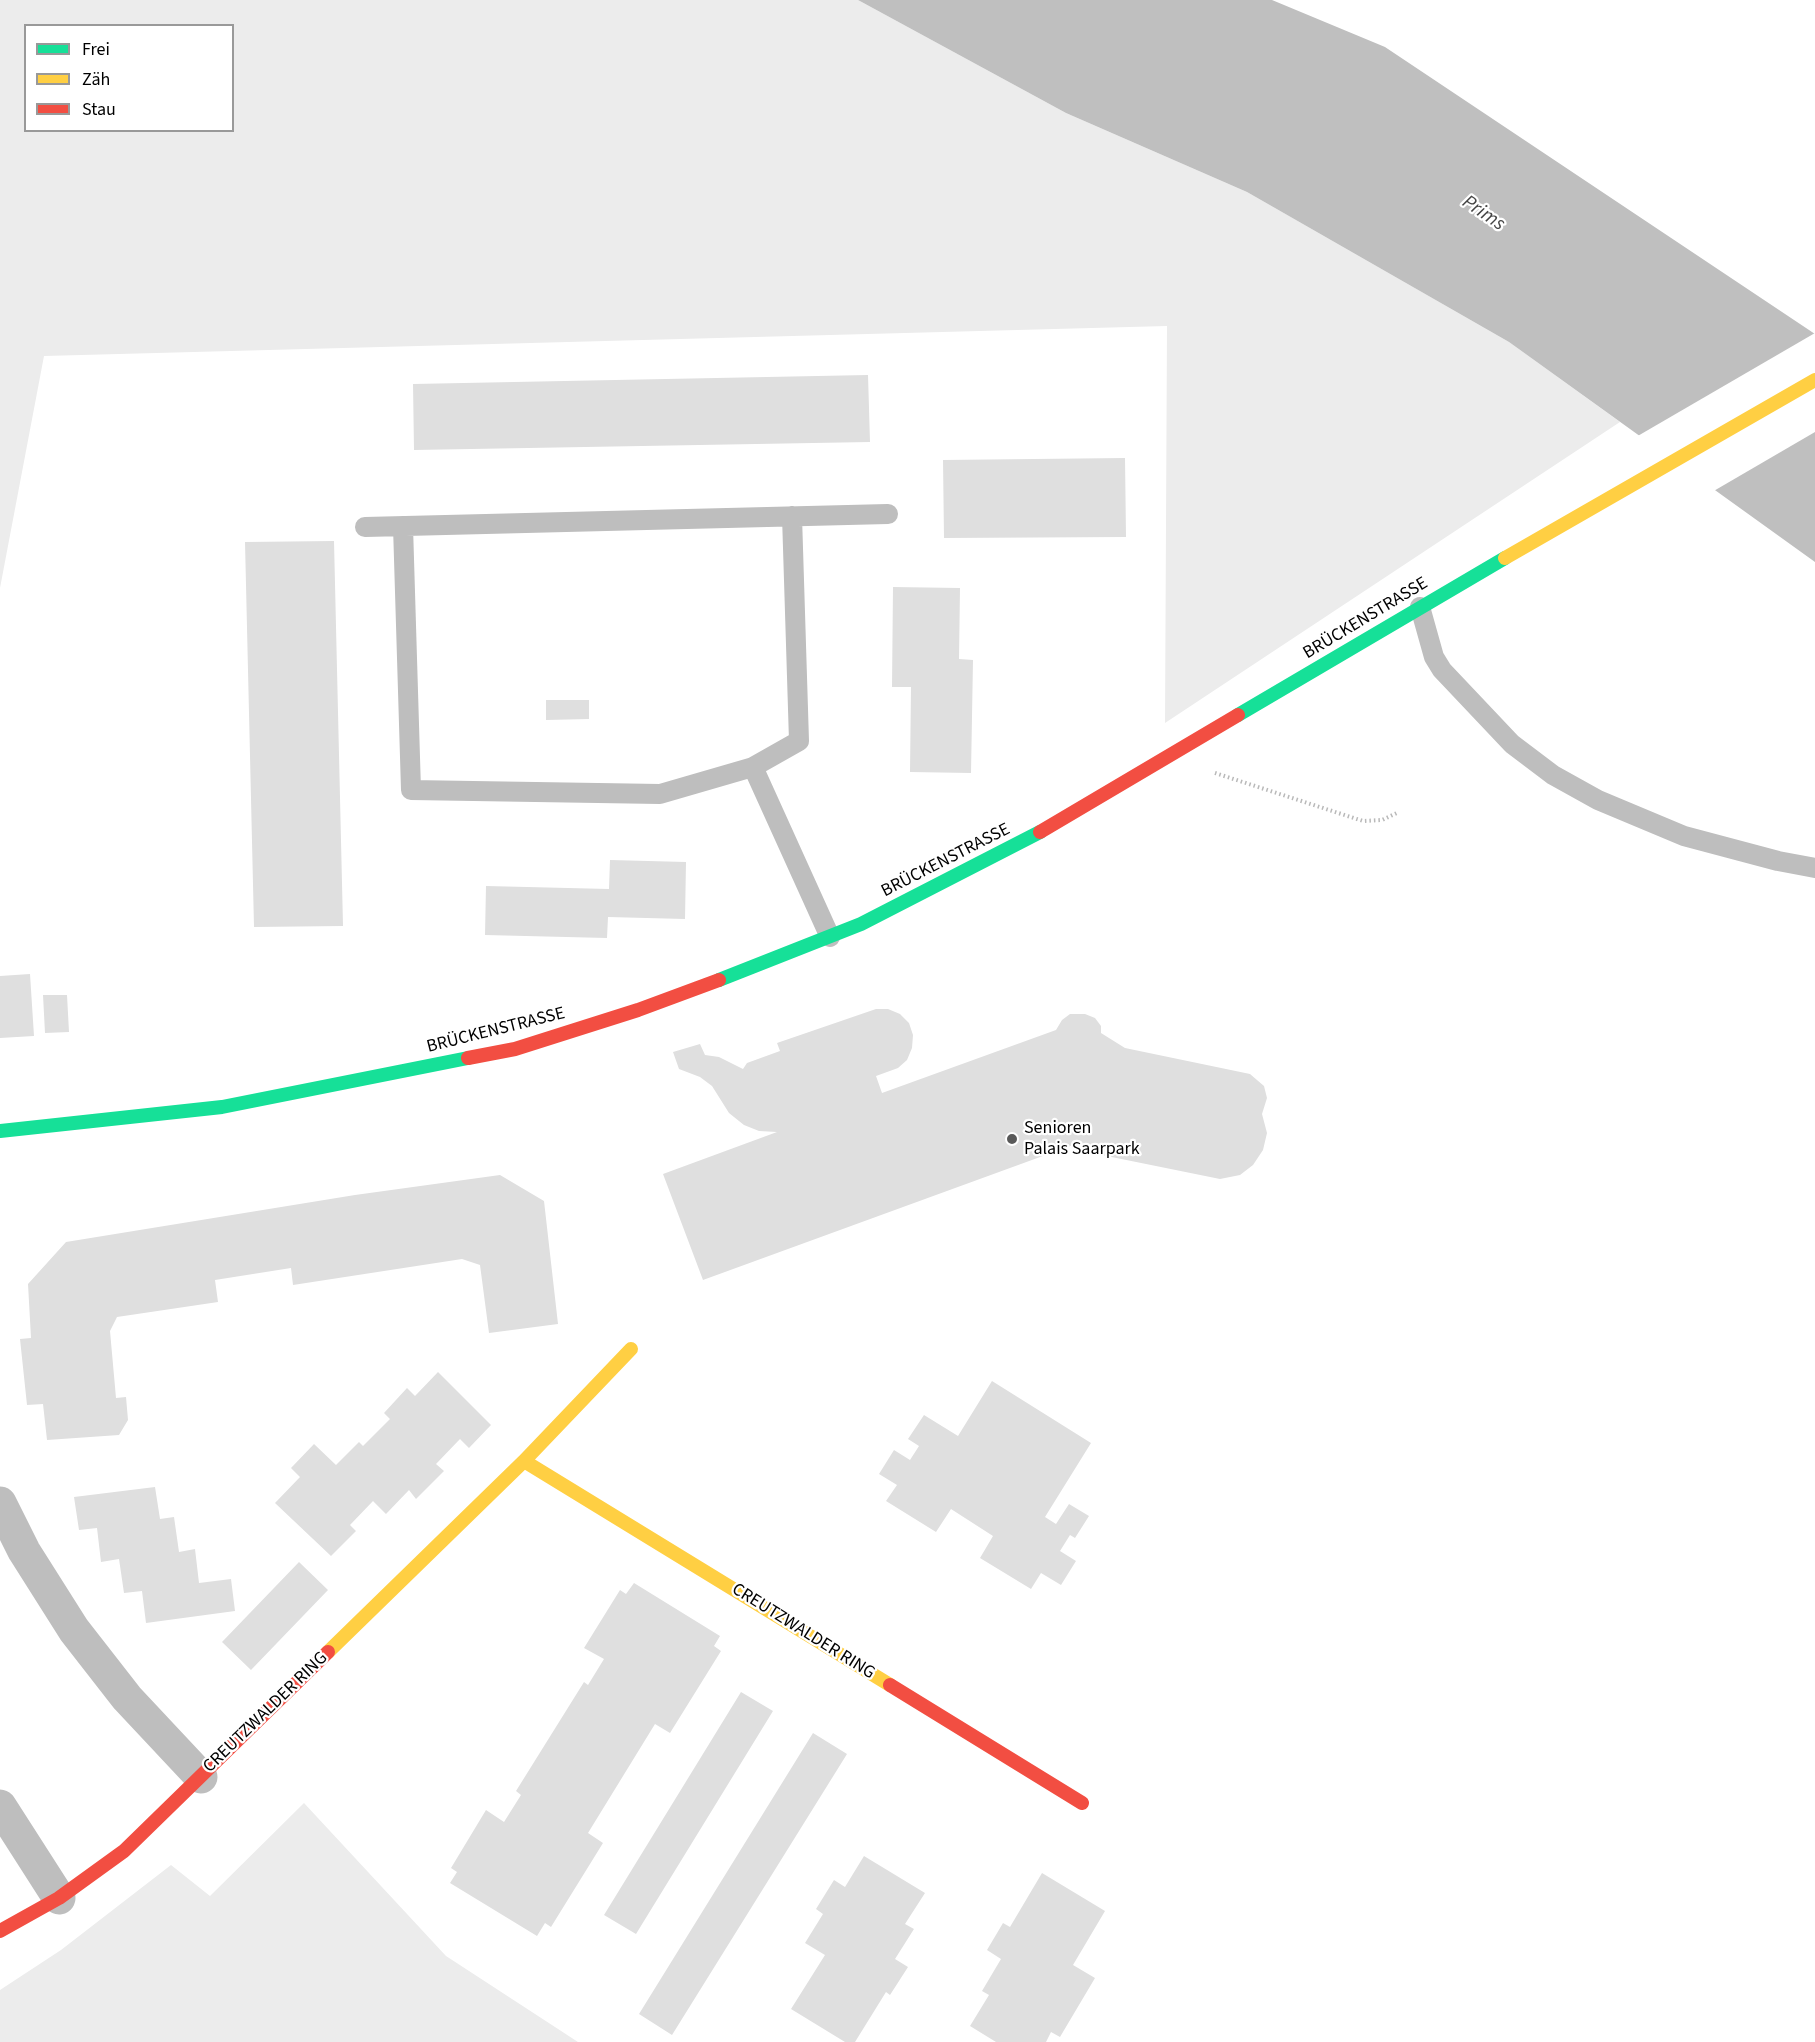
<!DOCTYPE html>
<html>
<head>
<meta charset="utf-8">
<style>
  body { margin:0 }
  #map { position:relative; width:1815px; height:2042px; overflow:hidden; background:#fff; font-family:"Source Sans 3",sans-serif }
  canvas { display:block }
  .legend { position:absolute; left:24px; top:24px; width:210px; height:108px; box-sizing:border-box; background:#fff; border:2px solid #999; margin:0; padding:8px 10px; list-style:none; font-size:18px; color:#000 }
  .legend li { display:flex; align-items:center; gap:12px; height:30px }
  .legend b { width:30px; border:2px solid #999 }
</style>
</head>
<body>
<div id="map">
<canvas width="1815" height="2042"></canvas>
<ul class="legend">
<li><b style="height:8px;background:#16e098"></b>Frei</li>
<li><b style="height:8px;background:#ffcf43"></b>Zäh</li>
<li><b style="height:8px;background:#f24e42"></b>Stau</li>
</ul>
</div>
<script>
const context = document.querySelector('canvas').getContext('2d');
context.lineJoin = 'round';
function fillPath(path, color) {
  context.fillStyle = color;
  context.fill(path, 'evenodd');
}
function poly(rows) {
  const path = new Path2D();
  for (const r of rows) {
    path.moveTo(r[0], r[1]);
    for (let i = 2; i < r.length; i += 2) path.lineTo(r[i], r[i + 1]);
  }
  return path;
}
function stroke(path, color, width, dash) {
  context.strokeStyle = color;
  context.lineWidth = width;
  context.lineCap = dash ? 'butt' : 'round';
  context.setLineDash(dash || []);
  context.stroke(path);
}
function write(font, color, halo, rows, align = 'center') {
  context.font = font + ' "Source Sans 3",sans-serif';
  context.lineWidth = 4.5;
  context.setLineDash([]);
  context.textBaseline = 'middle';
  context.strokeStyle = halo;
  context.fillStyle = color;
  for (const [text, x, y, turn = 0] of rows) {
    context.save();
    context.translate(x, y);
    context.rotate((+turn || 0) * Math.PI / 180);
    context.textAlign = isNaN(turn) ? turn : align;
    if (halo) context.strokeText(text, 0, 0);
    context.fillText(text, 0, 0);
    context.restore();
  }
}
const green = poly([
  [0,0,858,0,1066,113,1247,192,1509,342,1620,422,1165,723,1167,326,44,356,0,588],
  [26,26,232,26,232,130,26,130],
  [304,1803,446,1956,578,2042,0,2042,0,1990,61,1950,171,1865,210,1896]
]);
const water = poly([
  [858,0,1272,0,1385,47,1815,334,1815,562,1509,342,1247,192,1066,113]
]);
const pier = poly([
  [1815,333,1815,432,1712,492,1636,437]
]);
const building = poly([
  [868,375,870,442,414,450,413,384],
  [1125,458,1126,537,944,538,943,460],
  [334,541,343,926,254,927,245,542],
  [893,587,960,588,959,659,973,660,971,773,910,772,911,687,892,687],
  [546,700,589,700,589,719,546,720],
  [610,860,686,862,685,919,608,917,607,938,485,935,486,886,609,889],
  [30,974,34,1036,0,1038,0,976],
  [43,995,67,995,69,1032,45,1033],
  [876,1009,888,1009,900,1014,909,1023,913,1035,912,1048,907,1060,898,1068,876,1076,882,1093,1056,1030,1062,1020,1070,1014,1085,1014,1095,1018,1101,1026,1101,1033,1125,1048,1250,1074,1264,1086,1267,1098,1262,1114,1267,1133,1263,1150,1253,1165,1240,1175,1220,1179,1082,1151,1073,1145,703,1280,663,1174,777,1132,759,1131,744,1125,729,1113,712,1086,700,1077,679,1069,673,1052,700,1044,705,1055,719,1057,743,1069,747,1063,780,1051,777,1043],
  [500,1175,544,1201,558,1324,489,1333,480,1265,462,1259,293,1285,291,1268,215,1280,218,1302,117,1317,110,1331,116,1398,126,1397,128,1420,119,1435,47,1440,43,1404,27,1405,20,1339,31,1338,28,1284,66,1242,355,1195],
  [438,1372,491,1425,469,1448,460,1439,436,1464,444,1471,416,1499,409,1490,386,1514,373,1501,350,1525,356,1531,331,1556,275,1503,300,1477,291,1468,314,1444,336,1465,359,1442,363,1446,390,1419,384,1413,407,1388,415,1396],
  [992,1381,1091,1443,1045,1517,1056,1524,1069,1504,1089,1516,1075,1538,1070,1535,1060,1551,1076,1561,1061,1585,1041,1573,1031,1589,980,1558,993,1536,951,1509,936,1532,886,1501,897,1485,879,1474,894,1450,910,1460,919,1446,908,1439,924,1415,958,1436],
  [155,1487,160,1519,174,1517,179,1552,195,1549,199,1583,231,1579,235,1611,146,1623,142,1591,124,1593,119,1559,101,1562,97,1528,79,1530,74,1497],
  [299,1562,328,1590,251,1670,222,1642],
  [634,1583,720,1636,714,1646,721,1651,670,1733,655,1724,588,1833,603,1843,551,1927,545,1923,537,1936,450,1883,457,1872,451,1868,486,1810,504,1822,521,1795,516,1791,584,1682,588,1685,604,1659,584,1648,620,1590,626,1594],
  [741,1692,773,1711,636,1934,604,1915],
  [813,1733,847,1754,672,2035,639,2014],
  [864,1856,925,1893,905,1924,914,1929,895,1959,908,1967,890,1995,886,1992,855,2042,845,2042,791,2009,825,1955,805,1943,823,1914,816,1909,834,1880,845,1887],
  [1042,1873,1105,1911,1073,1965,1095,1978,1060,2037,1051,2032,1046,2042,996,2042,970,2026,989,1995,982,1991,1001,1959,987,1950,1003,1923,1010,1927]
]);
const path = poly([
  [1215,773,1363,821,1382,820,1399,812]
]);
const lane = poly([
  [403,526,411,790,660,794,753,767,799,741,792,516],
  [365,527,888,514],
  [1420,607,1434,657,1442,670,1512,744,1553,775,1598,800,1684,836,1778,861,1815,868],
  [753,767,830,937]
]);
const street = poly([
  [0,1503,24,1551,74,1630,127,1698,201,1777],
  [0,1806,59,1898]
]);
const fast = poly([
  [1238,715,1505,558],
  [719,980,861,924,1040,832],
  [0,1131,222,1107,468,1058]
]);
const slow = poly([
  [1505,558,1815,380],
  [524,1461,890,1685],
  [328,1652,524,1461,631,1349]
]);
const jam = poly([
  [1040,832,1238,715],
  [468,1058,515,1049,638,1010,719,980],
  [890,1685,1082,1803],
  [0,1931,59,1898,124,1851,328,1652]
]);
const markers = [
  [1012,1139,6,"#595959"]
];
const streetNames = [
  ["BRÜCKENSTRASSE",1366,619,-31],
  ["BRÜCKENSTRASSE",946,861,-27],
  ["BRÜCKENSTRASSE",496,1031,-14],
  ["CREUTZWALDER RING",803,1632,32],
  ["CREUTZWALDER RING",266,1713,-44]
];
const poiNames = [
  ["Senioren",1024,1129],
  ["Palais Saarpark",1024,1150]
];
const waterNames = [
  ["Prims",1483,214,34]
];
fillPath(green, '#ececec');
fillPath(water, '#bfbfbf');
fillPath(pier, '#fff');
fillPath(building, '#dfdfdf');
stroke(path, '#b9b9b9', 4, [1.5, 3]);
stroke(lane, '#bebebe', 20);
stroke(street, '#bebebe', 33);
stroke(fast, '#16e098', 14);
stroke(slow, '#ffcf43', 14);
stroke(jam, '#f24e42', 14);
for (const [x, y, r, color] of markers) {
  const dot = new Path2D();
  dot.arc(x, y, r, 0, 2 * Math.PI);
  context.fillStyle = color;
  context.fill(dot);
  stroke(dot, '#fff', 2);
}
write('18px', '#000', '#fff', streetNames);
write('18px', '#000', '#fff', poiNames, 'left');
write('italic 20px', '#444', '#fff', waterNames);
</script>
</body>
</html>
